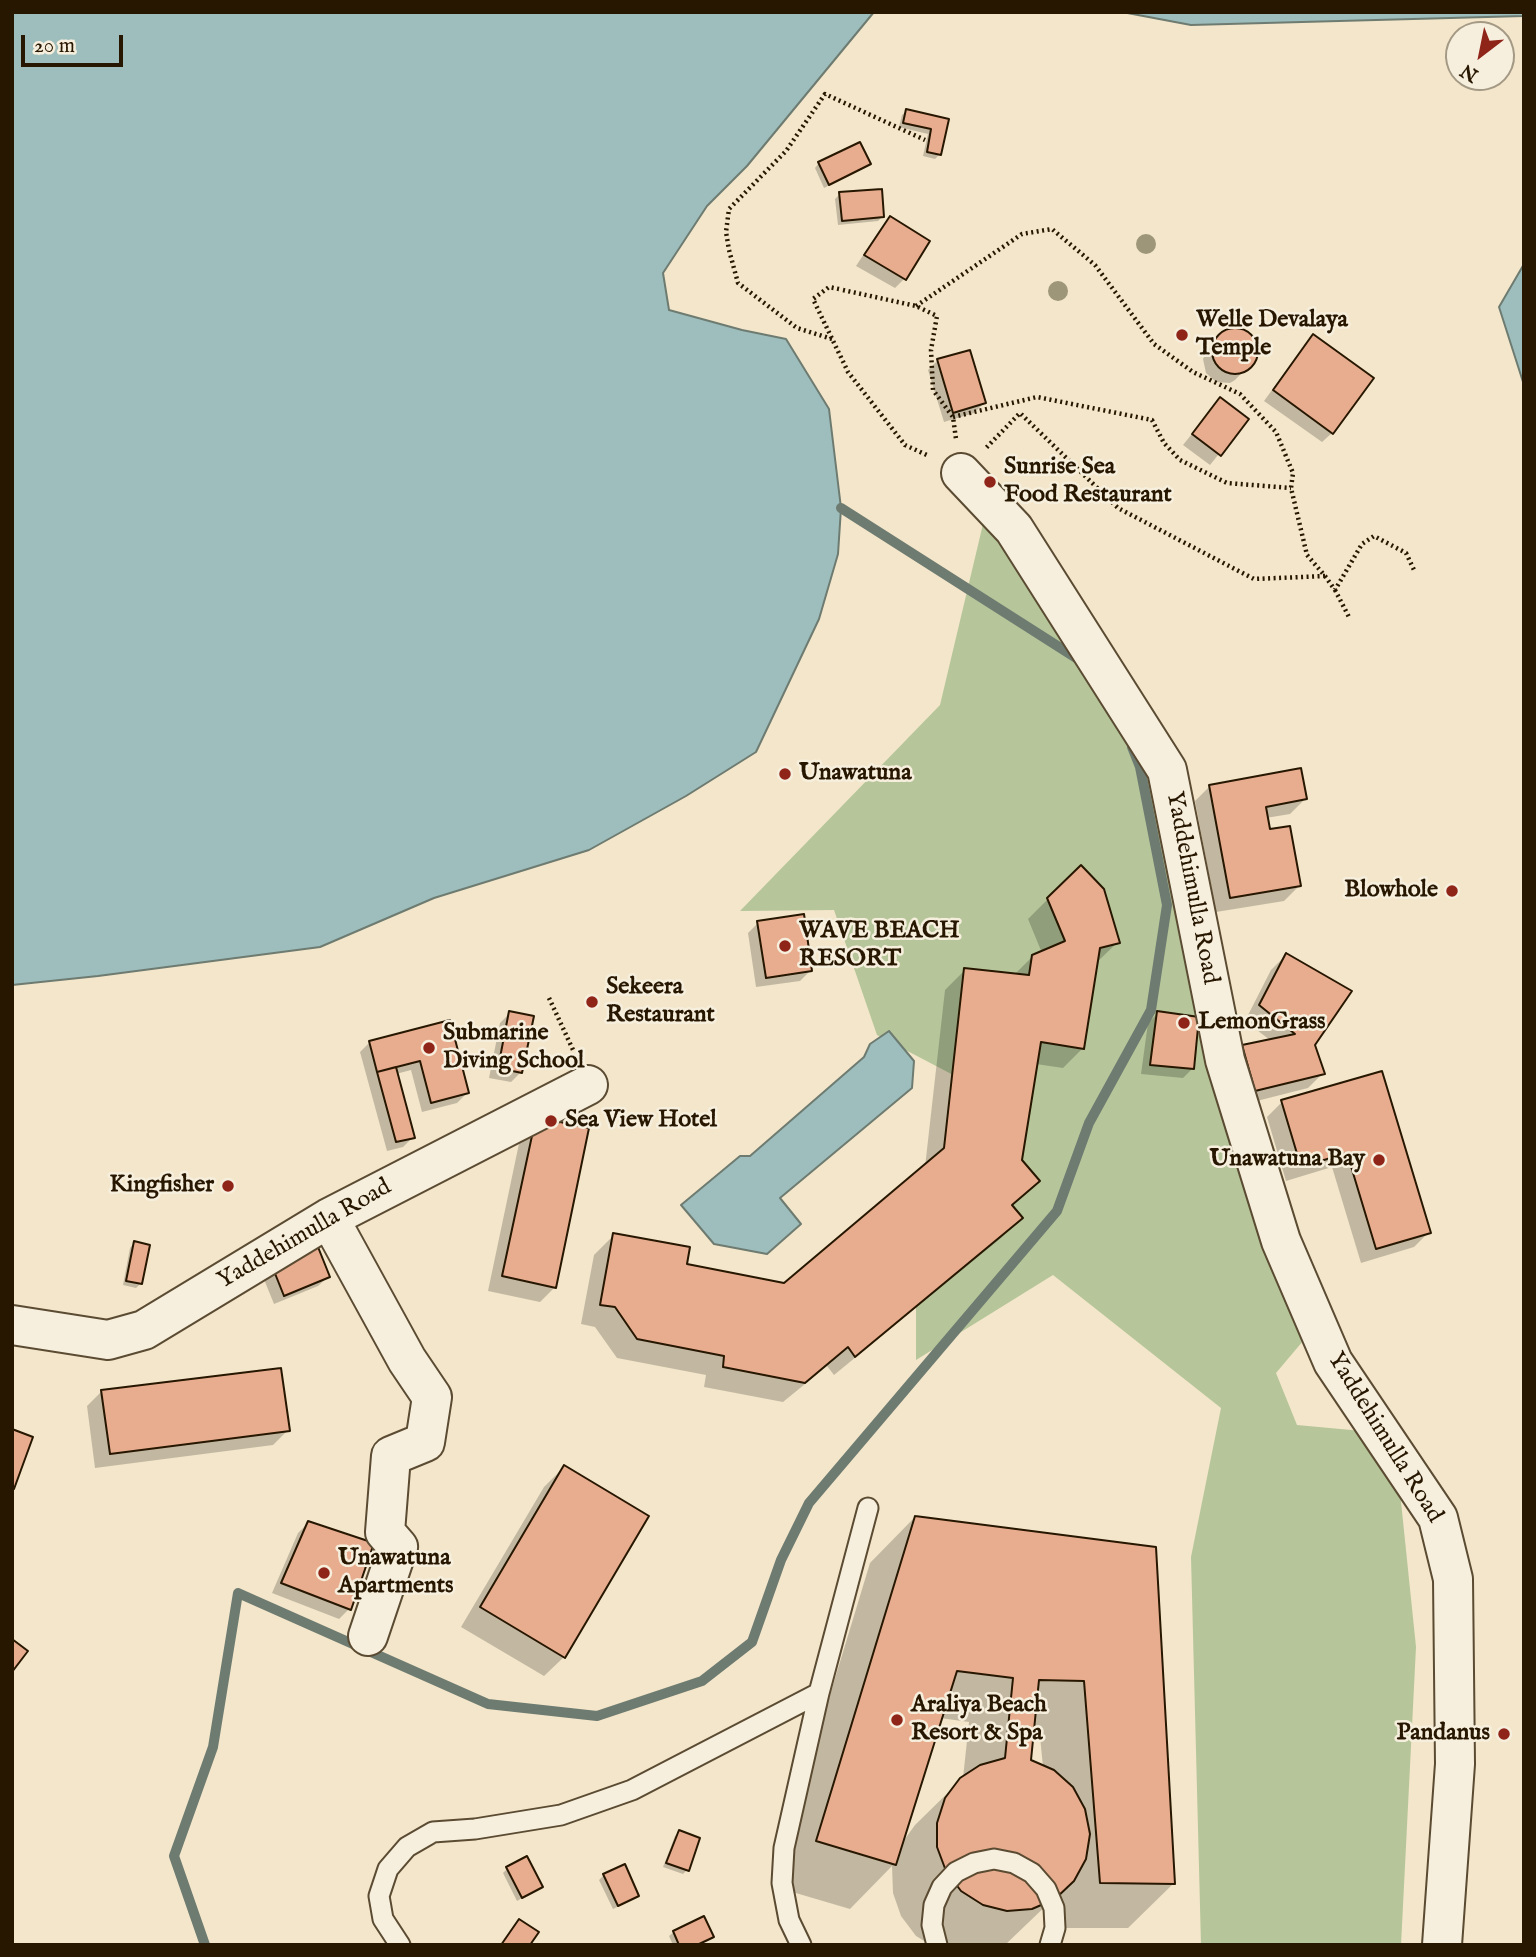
<!DOCTYPE html>
<html>
<head>
<meta charset="utf-8">
<style>
  body { margin:0 }
  #map { position:relative; width:1536px; height:1957px; overflow:hidden; background:#f3e6ca; font-family:"IM FELL English",serif }
  canvas { display:block }
  .frame { position:absolute; inset:0; border:14px solid #271700; pointer-events:none }
  .north { position:absolute; left:1445px; top:21px; width:70px; height:70px; box-sizing:border-box; background:#f7efdd; border:2px solid #a49985; border-radius:50%; rotate:212deg; font-size:19px; font-weight:700; line-height:28px; text-align:center; color:#271700 }
  .north::after { content:''; display:block; margin:auto; width:24px; height:32px; background:#8f2418; clip-path:polygon(50% 0,100% 100%,50% 72%,0 100%) }
  .scale { position:absolute; left:21px; top:35px; width:102px; height:32px; box-sizing:border-box; border:4px solid #271700; border-top:0; padding-left:9px; font-size:21px; line-height:24px; white-space:nowrap; color:#271700; -webkit-text-stroke:5px #f7efdd; paint-order:stroke }
</style>
</head>
<body>
<div id="map">
<canvas width="1536" height="1957"></canvas>
<div class="frame"></div>
<div class="north">N</div>
<div class="scale">20 m</div>
</div>
<script>
const context = document.querySelector('canvas').getContext('2d');
context.lineJoin = 'round';
function fillPath(path, color) {
  context.fillStyle = color;
  context.fill(path, 'evenodd');
}
function poly(rows) {
  const path = new Path2D();
  for (const r of rows) {
    if (r.length === 3) {
      path.moveTo(r[0] + r[2], r[1]);
      path.arc(r[0], r[1], r[2], 0, 2 * Math.PI);
      continue;
    }
    path.moveTo(r[0], r[1]);
    for (let i = 2; i < r.length; i += 2) path.lineTo(r[i], r[i + 1]);
  }
  return path;
}
function stroke(path, color, width, dash) {
  context.strokeStyle = color;
  context.lineWidth = width;
  context.lineCap = dash ? 'butt' : 'round';
  context.setLineDash(dash || []);
  context.stroke(path);
}
function write(font, color, halo, rows, align = 'center') {
  context.font = font + ' "IM FELL English",serif';
  context.lineWidth = 5;
  context.setLineDash([]);
  context.textBaseline = 'middle';
  context.strokeStyle = halo;
  context.fillStyle = color;
  for (const [text, x, y, turn = 0] of rows) {
    context.save();
    context.translate(x, y);
    context.rotate((+turn || 0) * Math.PI / 180);
    context.textAlign = isNaN(turn) ? turn : align;
    if (halo) context.strokeText(text, 0, 0);
    context.fillText(text, 0, 0);
    context.restore();
  }
}
const green = poly([
  [988,503,1148,756,1235,1159,1303,1341,1276,1373,1297,1425,1362,1431,1400,1492,1416,1647,1401,1945,1201,1945,1191,1557,1221,1408,1053,1275,916,1360,916,1276,997,1098,877,1035,834,910,740,911,940,705]
]);
const water = poly([
  [12,12,874,12,747,166,707,206,663,273,669,310,742,330,786,339,829,409,841,508,838,554,819,619,756,752,686,796,589,850,434,898,320,947,98,976,12,985,12,12],
  [1122,12,1524,12,1524,16,1191,25,1122,12],
  [1524,264,1524,385,1499,307,1524,264],
  [889,1031,914,1061,912,1088,780,1198,801,1224,767,1254,714,1244,681,1205,740,1156,750,1156,864,1057,870,1044,889,1031]
]);
const shadow = poly([
  [907,111,947,120,939,155,935,159,923,156,928,134,899,127,902,115],
  [819,163,869,164,864,168,824,188,815,168],
  [840,194,882,217,878,221,838,225,835,199],
  [890,219,905,278,895,288,856,266,881,228],
  [1233,330,1240,331,1252,339,1256,352,1255,359,1235,380,1230,383,1216,382,1206,373,1203,359,1210,347,1220,336],
  [1314,337,1332,433,1322,442,1264,401,1304,346],
  [938,360,984,403,974,413,944,422,928,370],
  [1220,399,1246,420,1210,465,1183,445],
  [1210,786,1305,799,1290,814,1266,818,1269,831,1299,886,1284,901,1216,912,1195,801],
  [1048,899,1118,942,1096,963,1083,1048,1063,1068,1036,1064,1020,1160,1038,1181,1011,1207,1021,1218,1001,1238,834,1375,827,1366,783,1402,704,1387,706,1375,617,1358,595,1327,581,1324,594,1255,614,1235,685,1266,785,1285,925,1167,945,990,965,970,1014,975,1033,956,1042,953,1028,919],
  [758,923,810,971,800,981,756,987,748,933],
  [1286,955,1323,1073,1308,1088,1241,1105,1227,1061,1242,1046,1270,1040,1245,1021,1271,970],
  [510,1013,521,1072,511,1082,489,1078,500,1023],
  [1158,1013,1193,1068,1183,1078,1141,1074,1148,1023],
  [449,1022,467,1093,457,1103,422,1112,411,1070,396,1074,413,1137,403,1147,387,1151,360,1052,370,1042],
  [1381,1073,1429,1232,1414,1247,1361,1263,1332,1167,1286,1181,1267,1117,1282,1102],
  [536,1119,555,1287,540,1302,488,1291,521,1134],
  [134,1243,141,1283,136,1288,123,1285,130,1248],
  [261,1272,328,1277,318,1286,274,1304],
  [102,1391,288,1430,273,1445,95,1468,87,1406],
  [564,1467,564,1657,544,1676,461,1627,544,1487],
  [915,1517,1154,1549,1173,1884,1128,1928,1056,1928,1053,1899,1005,1945,931,1945,916,1936,901,1916,893,1893,892,1866,850,1909,772,1886,870,1563],
  [940,1718,969,1722,963,1778,915,1825,902,1843],
  [1033,1725,1039,1726,1043,1767,1029,1761],
  [308,1523,349,1609,339,1619,272,1593,298,1533],
  [679,1832,687,1870,683,1874,663,1867,675,1836],
  [507,1869,541,1887,517,1901,503,1873],
  [604,1875,637,1896,632,1900,613,1909,599,1880],
  [674,1932,712,1936,699,1945,673,1945,669,1936]
]);
const stream = poly([
  [841,508,1081,661],
  [205,1945,174,1856,213,1747,238,1593,488,1704,597,1716,702,1681,752,1642,781,1560,809,1503,1057,1211,1089,1123,1151,1010,1167,905,1140,767,1132,747]
]);
const building = poly([
  [906,109,949,119,941,155,927,152,931,129,903,123,906,109],
  [860,142,871,164,829,185,818,162,860,142],
  [882,189,884,217,842,221,839,192,882,189],
  [890,216,930,241,906,280,864,255,890,216],
  [1235,351,23],
  [1313,334,1374,378,1333,434,1273,390,1313,334],
  [970,350,986,403,953,413,937,359,970,350],
  [1220,397,1249,419,1221,456,1192,434,1220,397],
  [1301,768,1307,799,1266,807,1270,829,1290,826,1301,886,1230,898,1209,785,1301,768],
  [1081,865,1104,889,1120,943,1100,948,1084,1049,1041,1042,1022,1160,1040,1181,1012,1205,1023,1218,855,1357,848,1347,805,1383,723,1367,724,1356,637,1339,615,1307,600,1305,613,1233,690,1247,687,1264,784,1283,944,1148,964,968,1029,975,1032,955,1065,941,1047,898,1081,865],
  [804,914,812,971,766,978,757,921,804,914],
  [1286,953,1352,991,1315,1045,1325,1074,1255,1091,1242,1045,1295,1034,1259,1005,1286,953],
  [509,1011,534,1016,522,1073,498,1068,509,1011],
  [1157,1011,1199,1017,1194,1069,1150,1065,1157,1011],
  [450,1020,469,1093,431,1103,420,1061,377,1072,369,1041,450,1020],
  [396,1067,415,1138,396,1142,377,1072,396,1067],
  [1382,1071,1431,1233,1376,1249,1347,1153,1301,1167,1281,1100,1382,1071],
  [536,1117,589,1128,556,1288,502,1276,536,1117],
  [134,1241,150,1245,142,1284,126,1281,134,1241],
  [316,1242,330,1277,284,1296,270,1261,316,1242],
  [281,1368,290,1431,110,1454,101,1390,281,1368],
  [12,1429,33,1437,14,1489,12,1488,12,1429],
  [564,1465,649,1516,565,1658,480,1607,564,1465],
  [915,1516,1156,1547,1175,1884,1100,1883,1084,1681,1039,1680,1031,1760,1054,1770,1073,1787,1085,1809,1090,1834,1086,1859,1074,1881,1055,1899,1032,1909,1007,1911,983,1905,961,1891,946,1871,937,1847,937,1823,945,1798,960,1778,980,1765,1005,1758,1013,1678,957,1671,896,1865,816,1841,915,1516],
  [308,1521,374,1543,351,1610,281,1583,308,1521],
  [12,1639,28,1651,12,1672,12,1639],
  [679,1830,700,1838,689,1871,666,1863,679,1830],
  [527,1856,543,1887,522,1898,506,1867,527,1856],
  [625,1864,639,1896,618,1906,603,1874,625,1864],
  [704,1916,714,1937,697,1945,679,1945,673,1931,704,1916],
  [519,1919,539,1932,530,1945,501,1945,519,1919]
]);
const path = poly([
  [839,289,829,287,813,299,848,372,905,445,929,456],
  [843,290,916,306,937,316,931,350,933,390,953,417,956,439],
  [916,306,1022,234,1052,229,1095,265,1154,344,1193,372,1240,394,1276,432,1293,473,1291,488,1307,555,1325,576,1254,579,1118,508,1020,413,985,449],
  [832,339,797,328,738,283,729,250,726,232,729,209,786,151,825,94,925,140],
  [953,417,1037,397,1152,420,1164,443,1180,460,1227,483,1291,488],
  [1325,576,1335,590,1362,544,1374,536,1406,553,1414,570],
  [1335,590,1349,617],
  [549,998,574,1052]
]);
const lane = poly([
  [400,1945,383,1919,379,1896,388,1869,407,1847,433,1832,475,1829,561,1815,632,1790,819,1693],
  [801,1945,789,1920,782,1883,784,1848,819,1693,868,1508],
  [937,1945,932,1925,934,1905,942,1887,956,1872,974,1863,994,1859,1014,1863,1032,1873,1046,1889,1054,1908,1055,1928,1050,1945]
]);
const street = poly([
  [961,473,1014,529,1167,770,1225,1060,1281,1241,1333,1362,1438,1518,1453,1579,1455,1764,1442,1945],
  [329,1218,407,1360,432,1397,425,1442,391,1456,385,1532,398,1547,368,1636],
  [12,1325,108,1340,144,1330,329,1218,588,1085]
]);
const trees = [
  [1146,244],
  [1058,291]
];
const markers = [
  [1182,335,7,"#8f2418"],
  [990,482,7,"#8f2418"],
  [785,774,7,"#8f2418"],
  [1452,891,7,"#8f2418"],
  [785,946,7,"#8f2418"],
  [592,1002,7,"#8f2418"],
  [1184,1023,7,"#8f2418"],
  [429,1048,7,"#8f2418"],
  [551,1121,7,"#8f2418"],
  [1379,1160,7,"#8f2418"],
  [228,1186,7,"#8f2418"],
  [324,1573,7,"#8f2418"],
  [897,1720,7,"#8f2418"],
  [1504,1734,7,"#8f2418"]
];
const poiNames = [
  ["Welle Devalaya",1196,321],
  ["Temple",1196,349],
  ["Sunrise Sea",1004,468],
  ["Food Restaurant",1004,496],
  ["Unawatuna",799,774],
  ["Blowhole",1438,891,"right"],
  ["WAVE BEACH",799,932],
  ["RESORT",799,960],
  ["Sekeera",606,988],
  ["Restaurant",606,1016],
  ["LemonGrass",1198,1023],
  ["Submarine",443,1034],
  ["Diving School",443,1062],
  ["Sea View Hotel",565,1121],
  ["Unawatuna Bay",1365,1160,"right"],
  ["Kingfisher",214,1186,"right"],
  ["Unawatuna",338,1559],
  ["Apartments",338,1587],
  ["Araliya Beach",911,1706],
  ["Resort & Spa",911,1734],
  ["Pandanus",1490,1734,"right"]
];
const streetNames = [
  ["Yaddehimulla Road",1191,888,79],
  ["Yaddehimulla Road",305,1235,-30],
  ["Yaddehimulla Road",1384,1438,58]
];
fillPath(green, '#b6c69a');
fillPath(water, '#9dbebd');
stroke(water, '#6e7b71', 2);
fillPath(shadow, '#0003');
stroke(stream, '#6e7b71', 10);
fillPath(building, '#e8ad8f');
stroke(building, '#271700', 2);
stroke(lane, '#5a4b32', 23);
stroke(street, '#5a4b32', 42);
stroke(path, '#271700', 4.5, [2, 3.5]);
stroke(lane, '#f7efdd', 19);
stroke(street, '#f7efdd', 38);
context.fillStyle = '#9e9679';
for (const [x, y] of trees) {
  context.beginPath();
  context.arc(x, y, 10, 0, 2 * Math.PI);
  context.fill();
}
for (const [x, y, r, color] of markers) {
  const dot = new Path2D();
  dot.arc(x, y, r, 0, 2 * Math.PI);
  context.fillStyle = color;
  context.fill(dot);
  stroke(dot, '#f7efdd', 2.5);
}
write('bold 24px', '#271700', '#f7efdd', poiNames, 'left');
write('24px', '#271700', '#f7efdd', streetNames);
</script>
</body>
</html>
